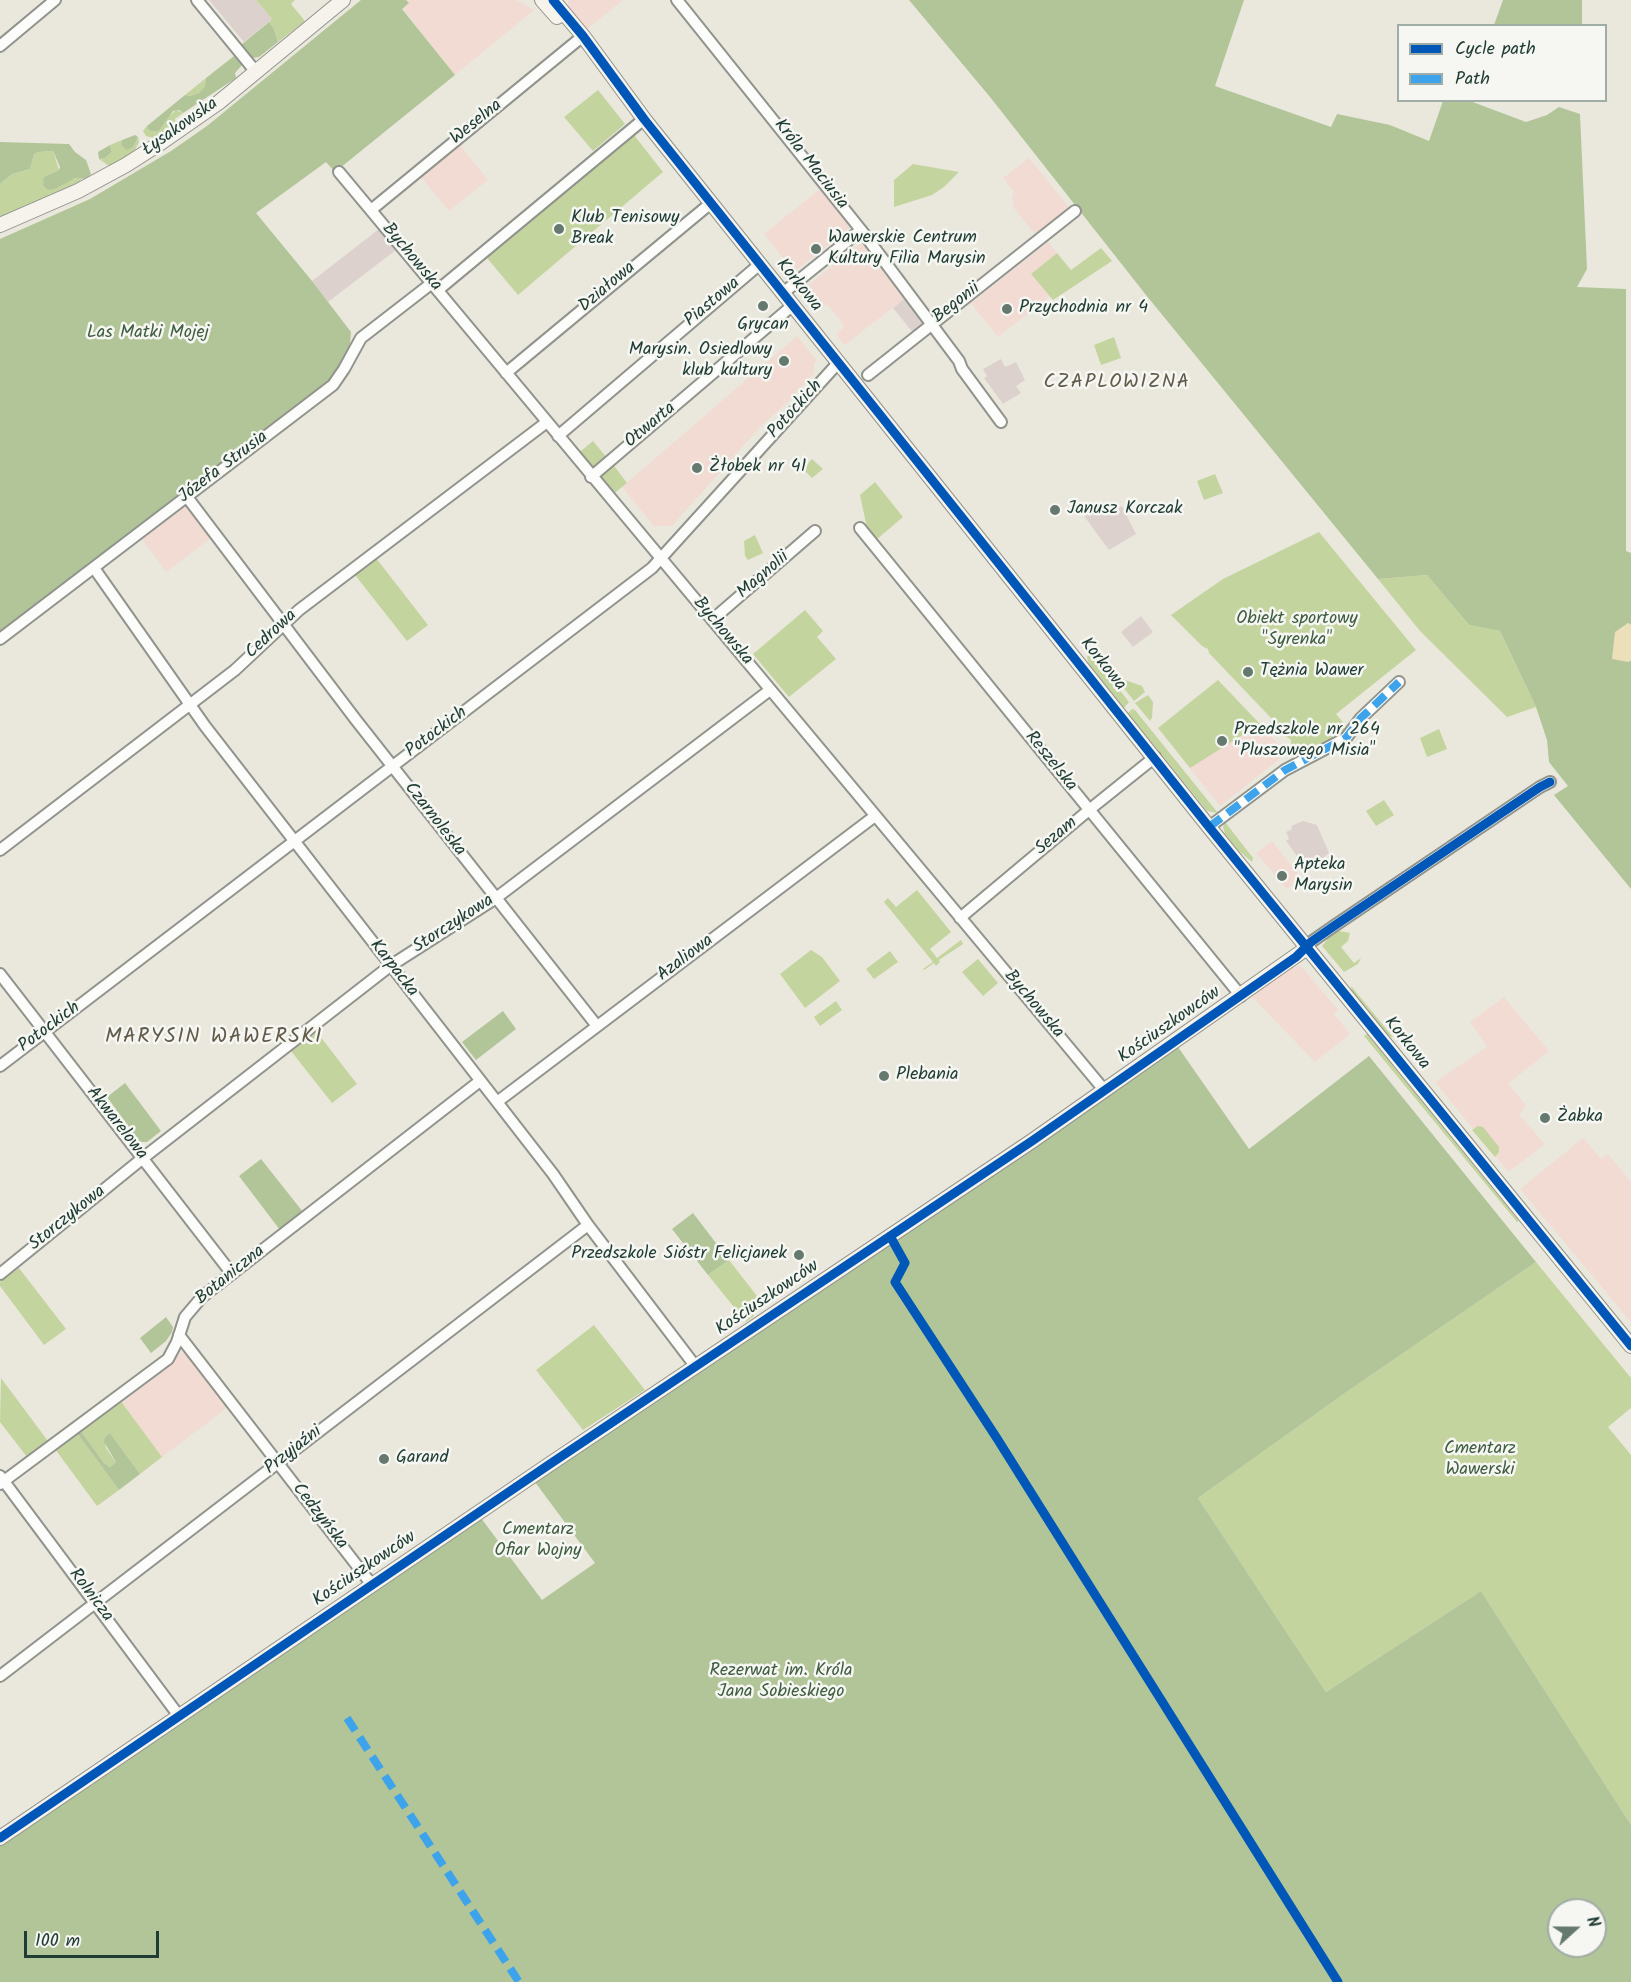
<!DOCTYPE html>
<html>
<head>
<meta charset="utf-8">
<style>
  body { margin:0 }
  #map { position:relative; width:1631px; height:1982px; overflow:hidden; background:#eae8dd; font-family:Kalam,sans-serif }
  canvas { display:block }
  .legend { position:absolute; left:1397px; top:24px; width:210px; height:78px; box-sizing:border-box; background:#f6f6f2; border:2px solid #a0aca6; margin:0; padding:8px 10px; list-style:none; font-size:18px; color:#1f3d34 }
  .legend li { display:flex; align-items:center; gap:12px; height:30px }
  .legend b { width:30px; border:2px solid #a0aca6 }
  .north { position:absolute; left:1547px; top:1898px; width:60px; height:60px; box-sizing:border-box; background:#f6f6f2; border:2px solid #a0aca6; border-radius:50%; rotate:69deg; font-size:16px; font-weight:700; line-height:24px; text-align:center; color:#1f3d34 }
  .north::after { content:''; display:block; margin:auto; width:21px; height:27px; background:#66796f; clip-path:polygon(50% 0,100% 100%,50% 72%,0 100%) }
  .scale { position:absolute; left:24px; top:1931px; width:135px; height:27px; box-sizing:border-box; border:3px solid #1f3d34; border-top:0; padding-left:8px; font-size:18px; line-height:21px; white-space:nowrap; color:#1f3d34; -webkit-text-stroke:4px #f6f6f2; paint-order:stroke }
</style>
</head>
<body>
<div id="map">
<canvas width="1631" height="1982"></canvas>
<ul class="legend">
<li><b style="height:8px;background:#0057b8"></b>Cycle path</li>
<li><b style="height:8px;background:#3da4eb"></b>Path</li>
</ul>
<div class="north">N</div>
<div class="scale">100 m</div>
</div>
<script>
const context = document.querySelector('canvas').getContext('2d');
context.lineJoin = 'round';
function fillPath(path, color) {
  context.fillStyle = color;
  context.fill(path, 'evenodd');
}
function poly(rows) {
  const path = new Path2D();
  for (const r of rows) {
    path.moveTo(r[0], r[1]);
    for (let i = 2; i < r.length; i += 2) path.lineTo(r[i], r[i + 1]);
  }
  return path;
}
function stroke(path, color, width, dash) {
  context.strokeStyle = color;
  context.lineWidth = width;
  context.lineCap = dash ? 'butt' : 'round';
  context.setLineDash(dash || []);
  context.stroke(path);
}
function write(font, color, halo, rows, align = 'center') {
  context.font = font + ' Kalam,sans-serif';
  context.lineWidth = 5;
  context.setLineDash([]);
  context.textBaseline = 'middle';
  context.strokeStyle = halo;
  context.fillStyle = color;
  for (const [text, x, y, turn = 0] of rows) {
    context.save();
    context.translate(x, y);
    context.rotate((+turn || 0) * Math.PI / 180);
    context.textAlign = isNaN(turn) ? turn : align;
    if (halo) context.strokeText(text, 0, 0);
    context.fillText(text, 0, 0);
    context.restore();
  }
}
const built = poly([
  [406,0,516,0,534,10,455,75,402,8,408,3],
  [568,0,623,0,587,29,568,6],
  [459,144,488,180,449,211,420,176],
  [1029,158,1069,207,1048,227,1034,233,1014,208,1012,197,1014,192,1003,178],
  [820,189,850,228,794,272,764,234],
  [1048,242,1057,253,1031,274,1050,296,998,337,971,303],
  [861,243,904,299,846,344,843,344,836,334,844,327,840,320,827,304,823,308,806,287],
  [797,336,817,361,814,363,814,373,789,401,760,427,672,526,654,526,622,487],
  [186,506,211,538,166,572,142,539],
  [1218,680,1287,753,1220,806,1158,728],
  [1272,841,1301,878,1287,889,1256,853],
  [1301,966,1338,1010,1334,1014,1350,1034,1315,1062,1251,996,1293,967],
  [1504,997,1549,1051,1508,1084,1526,1105,1519,1115,1545,1144,1510,1171,1507,1170,1435,1082,1487,1047,1470,1022],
  [1583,1138,1601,1159,1608,1154,1631,1182,1631,1322,1520,1189],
  [184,1351,228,1407,162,1457,120,1400]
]);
const industrial = poly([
  [209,0,256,0,272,19,244,42],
  [379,229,396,250,328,302,312,281],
  [904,299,925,325,914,334,893,308],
  [1001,359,1005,367,1016,362,1025,380,1016,386,1021,393,1003,404,984,378,987,376,983,369],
  [1108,503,1112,511,1122,506,1136,534,1109,550,1084,516],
  [1141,616,1153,632,1133,647,1121,632],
  [1303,821,1317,825,1329,853,1307,870,1286,841,1289,839,1286,832,1292,829,1291,826]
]);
const green = poly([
  [256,0,295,0,291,4,305,21,278,42,274,29,269,22,272,19],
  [206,78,205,86,199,93,190,96,185,95],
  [598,90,625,124,593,151,564,117],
  [176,110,183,113,175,119,176,127,157,139,146,136,143,131,147,126,149,129,159,131,169,116],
  [634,135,663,172,518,295,487,258],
  [138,137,139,142,133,154,109,166,99,159,105,158,112,152,110,145,122,140,121,144,133,147],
  [53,151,59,170,44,177,57,188,71,179,78,178,82,179,72,188,0,217,0,184,12,174,30,169,34,154,38,152],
  [913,164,959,172,944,187,932,195,894,207,894,180],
  [1101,248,1112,261,1053,300,1031,274,1057,253,1071,270],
  [1114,337,1121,358,1101,365,1094,345],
  [593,441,608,459,594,471,576,455],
  [812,459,823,469,812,478,803,469],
  [612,463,627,483,611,496,599,481,599,474],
  [1215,474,1223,493,1204,500,1197,481],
  [875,482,903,517,876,540,867,528,860,495],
  [1319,532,1416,650,1336,714,1348,728,1339,736,1301,752,1291,744,1291,740,1287,737,1284,736,1270,722,1272,719,1209,653,1208,649,1202,646,1171,615,1223,579],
  [755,535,763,553,748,560,745,556,744,541],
  [376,558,428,625,407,641,355,575],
  [1427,575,1469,625,1500,631,1536,707,1507,717,1420,631,1378,579],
  [805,610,823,631,817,637,836,659,789,697,753,654],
  [1089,651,1129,702,1124,708,1089,664,1087,658],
  [1114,676,1142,686,1145,692,1134,701],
  [1218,680,1260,724,1190,768,1158,728],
  [1148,695,1153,702,1152,718,1150,721,1135,703],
  [1132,709,1135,710,1218,813,1207,811,1128,713],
  [1439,729,1447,749,1427,757,1420,738],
  [1384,800,1394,815,1376,826,1366,811],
  [1225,822,1253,858,1252,862,1238,850,1225,834,1223,827],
  [917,890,951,932,930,949,937,958,961,940,963,944,939,960,940,962,936,966,934,963,924,970,923,969,933,962,884,902,888,898,896,907],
  [1339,931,1350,933,1348,941,1341,947,1354,963,1361,958,1358,964,1344,972,1322,946,1327,940,1325,937],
  [811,950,822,957,840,981,805,1008,780,974],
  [890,951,898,962,874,979,866,969],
  [978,959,998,983,983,996,962,972],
  [1351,986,1393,1037,1387,1036,1352,993],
  [836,1001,842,1010,820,1026,814,1017],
  [316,1031,357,1084,332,1103,291,1051],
  [1367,1034,1407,1083,1519,1221,1517,1222,1364,1036],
  [1478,1126,1483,1127,1499,1147,1499,1152,1495,1157,1472,1130],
  [729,1260,764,1305,752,1313,754,1316,746,1322,708,1275],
  [1536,1262,1631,1378,1631,1408,1608,1427,1631,1455,1631,1825,1481,1591,1326,1692,1198,1498,1348,1391],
  [19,1268,66,1329,44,1345,0,1286,0,1282],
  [594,1325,645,1390,583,1430,536,1370],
  [1,1378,48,1441,27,1457,0,1422],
  [120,1400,162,1457,140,1474,110,1433,105,1437,106,1448,116,1462,110,1467,104,1463,80,1430],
  [77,1433,119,1490,97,1506,55,1449]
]);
const forest = poly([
  [361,0,406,0,409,3,402,9,455,75,335,172,326,162,256,213,312,281,351,332,350,345,335,374,327,382,0,632,0,239,90,199,171,151,207,126],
  [909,0,1244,0,1215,86,1331,127,1337,114,1390,125,1429,141,1443,101,1470,101,1526,122,1547,115,1559,107,1580,114,1587,269,1577,287,1626,289,1626,551,1631,553,1631,625,1628,623,1628,662,1631,660,1631,889,1554,795,1568,786,1549,762,1547,740,1536,707,1500,631,1469,625,1427,575,1378,579,1146,295,990,97],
  [1503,0,1582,0,1582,25,1494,25],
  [269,22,274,29,278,42,259,57,252,58,241,45],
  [234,56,242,65,235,73,236,78,183,113,179,110,173,111,159,131,152,131,148,129,147,126,185,95,190,96,199,93,205,86,206,78],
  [135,135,138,137,133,147,126,150,121,144,122,140],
  [0,142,69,144,75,152,86,160,91,174,86,179,75,178,57,188,51,190,47,189,43,185,44,177,59,170,60,167,53,151,38,152,34,154,30,169,12,174,0,184],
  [110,145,112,152,105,158,99,159,98,152],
  [503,1011,516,1029,476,1060,462,1042],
  [1178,1047,1249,1149,1369,1056,1536,1262,1348,1391,1198,1498,1326,1692,1481,1591,1631,1825,1631,1982,0,1982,0,1845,481,1518,542,1600,595,1563,535,1482],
  [1559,1910,1595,1910,1595,1946,1559,1946],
  [125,1083,161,1131,147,1142,140,1142,107,1097],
  [261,1159,303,1212,280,1230,239,1176],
  [693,1213,729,1260,708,1275,672,1229],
  [166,1317,173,1327,172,1332,166,1341,151,1353,140,1338],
  [80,1430,104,1463,110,1467,116,1462,104,1442,105,1437,110,1433,140,1474,119,1490,77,1433]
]);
const sand = poly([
  [1628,623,1631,625,1631,660,1628,662,1612,659,1615,632]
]);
const street = poly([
  [197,0,256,72],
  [677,0,861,230,959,361,962,369,1001,422],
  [0,46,55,0],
  [339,172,1105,1091],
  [371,210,583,36],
  [438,290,644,119],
  [783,293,861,230],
  [506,373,711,203],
  [868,375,1075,211],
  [558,436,760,264],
  [591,477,793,305],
  [187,497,356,720,597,1026],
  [860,528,1241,996],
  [94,568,205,726,553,1174,588,1225,696,1367],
  [712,620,815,531],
  [0,639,333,385,344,369,361,338,432,283],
  [1209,827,1285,770,1346,738,1361,718,1399,682],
  [0,850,235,670,299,610,547,422],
  [960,918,1089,810,1155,757],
  [1307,948,1311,942,1334,926,1540,787,1550,782],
  [0,974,232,1274],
  [0,1066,652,568,838,363],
  [497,1102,875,816],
  [0,1274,143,1158,390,966,496,898,770,690],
  [179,1335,372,1585],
  [0,1476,179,1716],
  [0,1484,168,1359,177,1342,185,1317,202,1297,480,1081],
  [0,1676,588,1225]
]);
const secondary = poly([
  [542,0,557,17],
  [553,0,583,36,644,119,1209,827,1631,1346],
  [0,225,78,191,126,165,162,142,218,103,343,0],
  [0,1838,547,1466,1032,1141,1307,948]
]);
const quiet = poly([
  [1209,827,1285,770,1346,738,1361,718,1399,682],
  [347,1718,519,1982]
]);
const cycleway = poly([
  [553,0,583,36,644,119,1209,827,1631,1346],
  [890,1236,905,1263,895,1282,998,1440,1338,1982],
  [0,1838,547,1466,1032,1141,1296,957,1311,942,1334,926,1540,787,1550,782]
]);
const markers = [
  [559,229,6,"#66796f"],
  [816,249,6,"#66796f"],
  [763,306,6,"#66796f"],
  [1007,309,6,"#66796f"],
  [784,361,6,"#66796f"],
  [697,468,6,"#66796f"],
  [1055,510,6,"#66796f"],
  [1248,672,6,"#66796f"],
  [1222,741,6,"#66796f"],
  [1282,876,6,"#66796f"],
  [884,1076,6,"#66796f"],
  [1545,1118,6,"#66796f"],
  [799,1255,6,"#66796f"],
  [384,1459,6,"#66796f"]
];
const streetNames = [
  ["Weselna",477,123,-39],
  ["Łysakowska",181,128,-35],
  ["Króla Maciusia",810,165,52],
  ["Bychowska",411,258,50],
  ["Korkowa",798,286,51],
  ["Działowa",608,288,-40],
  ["Piastowa",713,303,-40],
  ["Begonii",957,304,-38],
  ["Potockich",796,410,-48],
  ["Otwarta",651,426,-40],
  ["Józefa Strusia",224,468,-37],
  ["Magnolii",764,576,-41],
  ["Bychowska",722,632,50],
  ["Cedrowa",272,635,-43],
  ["Korkowa",1102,665,51],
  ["Potockich",437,733,-37],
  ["Reszelska",1050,762,51],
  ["Czarnoleska",434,820,52],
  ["Sezam",1057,837,-40],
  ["Storczykowa",454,925,-33],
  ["Azaliowa",686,959,-37],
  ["Karpacka",393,969,52],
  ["Bychowska",1033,1005,50],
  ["Kościuszkowców",1170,1026,-35],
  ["Potockich",50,1028,-37],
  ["Korkowa",1406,1044,51],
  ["Akwarelowa",116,1124,52],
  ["Storczykowa",68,1219,-39],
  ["Botaniczna",231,1276,-39],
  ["Kościuszkowców",768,1299,-34],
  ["Przyjaźni",294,1451,-38],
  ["Cedzyńska",319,1517,52],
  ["Kościuszkowców",365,1570,-34],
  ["Rolnicza",90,1596,53]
];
const poiNames = [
  ["Klub Tenisowy",571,219],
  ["Break",571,240],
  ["Wawerskie Centrum",828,239],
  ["Kultury Filia Marysin",828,260],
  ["Przychodnia nr 4",1019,309],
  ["Grycan",763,326,"center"],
  ["Marysin. Osiedlowy",772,351,"right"],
  ["klub kultury",772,372,"right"],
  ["Żłobek nr 41",709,468],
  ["Janusz Korczak",1067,510],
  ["Tężnia Wawer",1260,672],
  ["Przedszkole nr 264",1234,731],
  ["\"Pluszowego Misia\"",1234,752],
  ["Apteka",1294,866],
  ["Marysin",1294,887],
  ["Plebania",896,1076],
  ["Żabka",1557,1118],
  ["Przedszkole Sióstr Felicjanek",787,1255,"right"],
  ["Garand",396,1459]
];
const parkNames = [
  ["Las Matki Mojej",148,334],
  ["Obiekt sportowy",1297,620],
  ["\"Syrenka\"",1297,641],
  ["Cmentarz",1480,1450],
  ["Wawerski",1480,1471],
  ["Cmentarz",538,1531],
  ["Ofiar Wojny",538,1552],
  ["Rezerwat im. Króla",781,1672],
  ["Jana Sobieskiego",781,1693]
];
const neighbourhoodNames = [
  ["CZAPLOWIZNA",1117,384]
];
const quarterNames = [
  ["MARYSIN WAWERSKI",214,1038]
];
fillPath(built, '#f1dbd3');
fillPath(industrial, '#ddd1ce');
fillPath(green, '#c4d49e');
fillPath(forest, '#b1c598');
fillPath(sand, '#ece0ba');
stroke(street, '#90948d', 14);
stroke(secondary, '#90948d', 16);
stroke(street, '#fcfcfa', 10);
stroke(secondary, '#f6f2ec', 14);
stroke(quiet, '#3da4eb', 8, [15, 8]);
stroke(cycleway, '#0057b8', 9);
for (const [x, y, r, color] of markers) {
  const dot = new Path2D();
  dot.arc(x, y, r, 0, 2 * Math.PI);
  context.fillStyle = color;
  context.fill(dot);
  stroke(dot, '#f6f6f2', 2);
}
write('18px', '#1f3d34', '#f6f6f2', streetNames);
write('18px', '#1f3d34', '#f6f6f2', poiNames, 'left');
write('18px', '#405e42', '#f6f6f2', parkNames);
context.letterSpacing = '1.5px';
write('20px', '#635b4a', '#f6f6f2', neighbourhoodNames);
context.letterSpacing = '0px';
context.letterSpacing = '1.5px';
write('21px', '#635b4a', '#f6f6f2', quarterNames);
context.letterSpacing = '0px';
</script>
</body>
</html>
